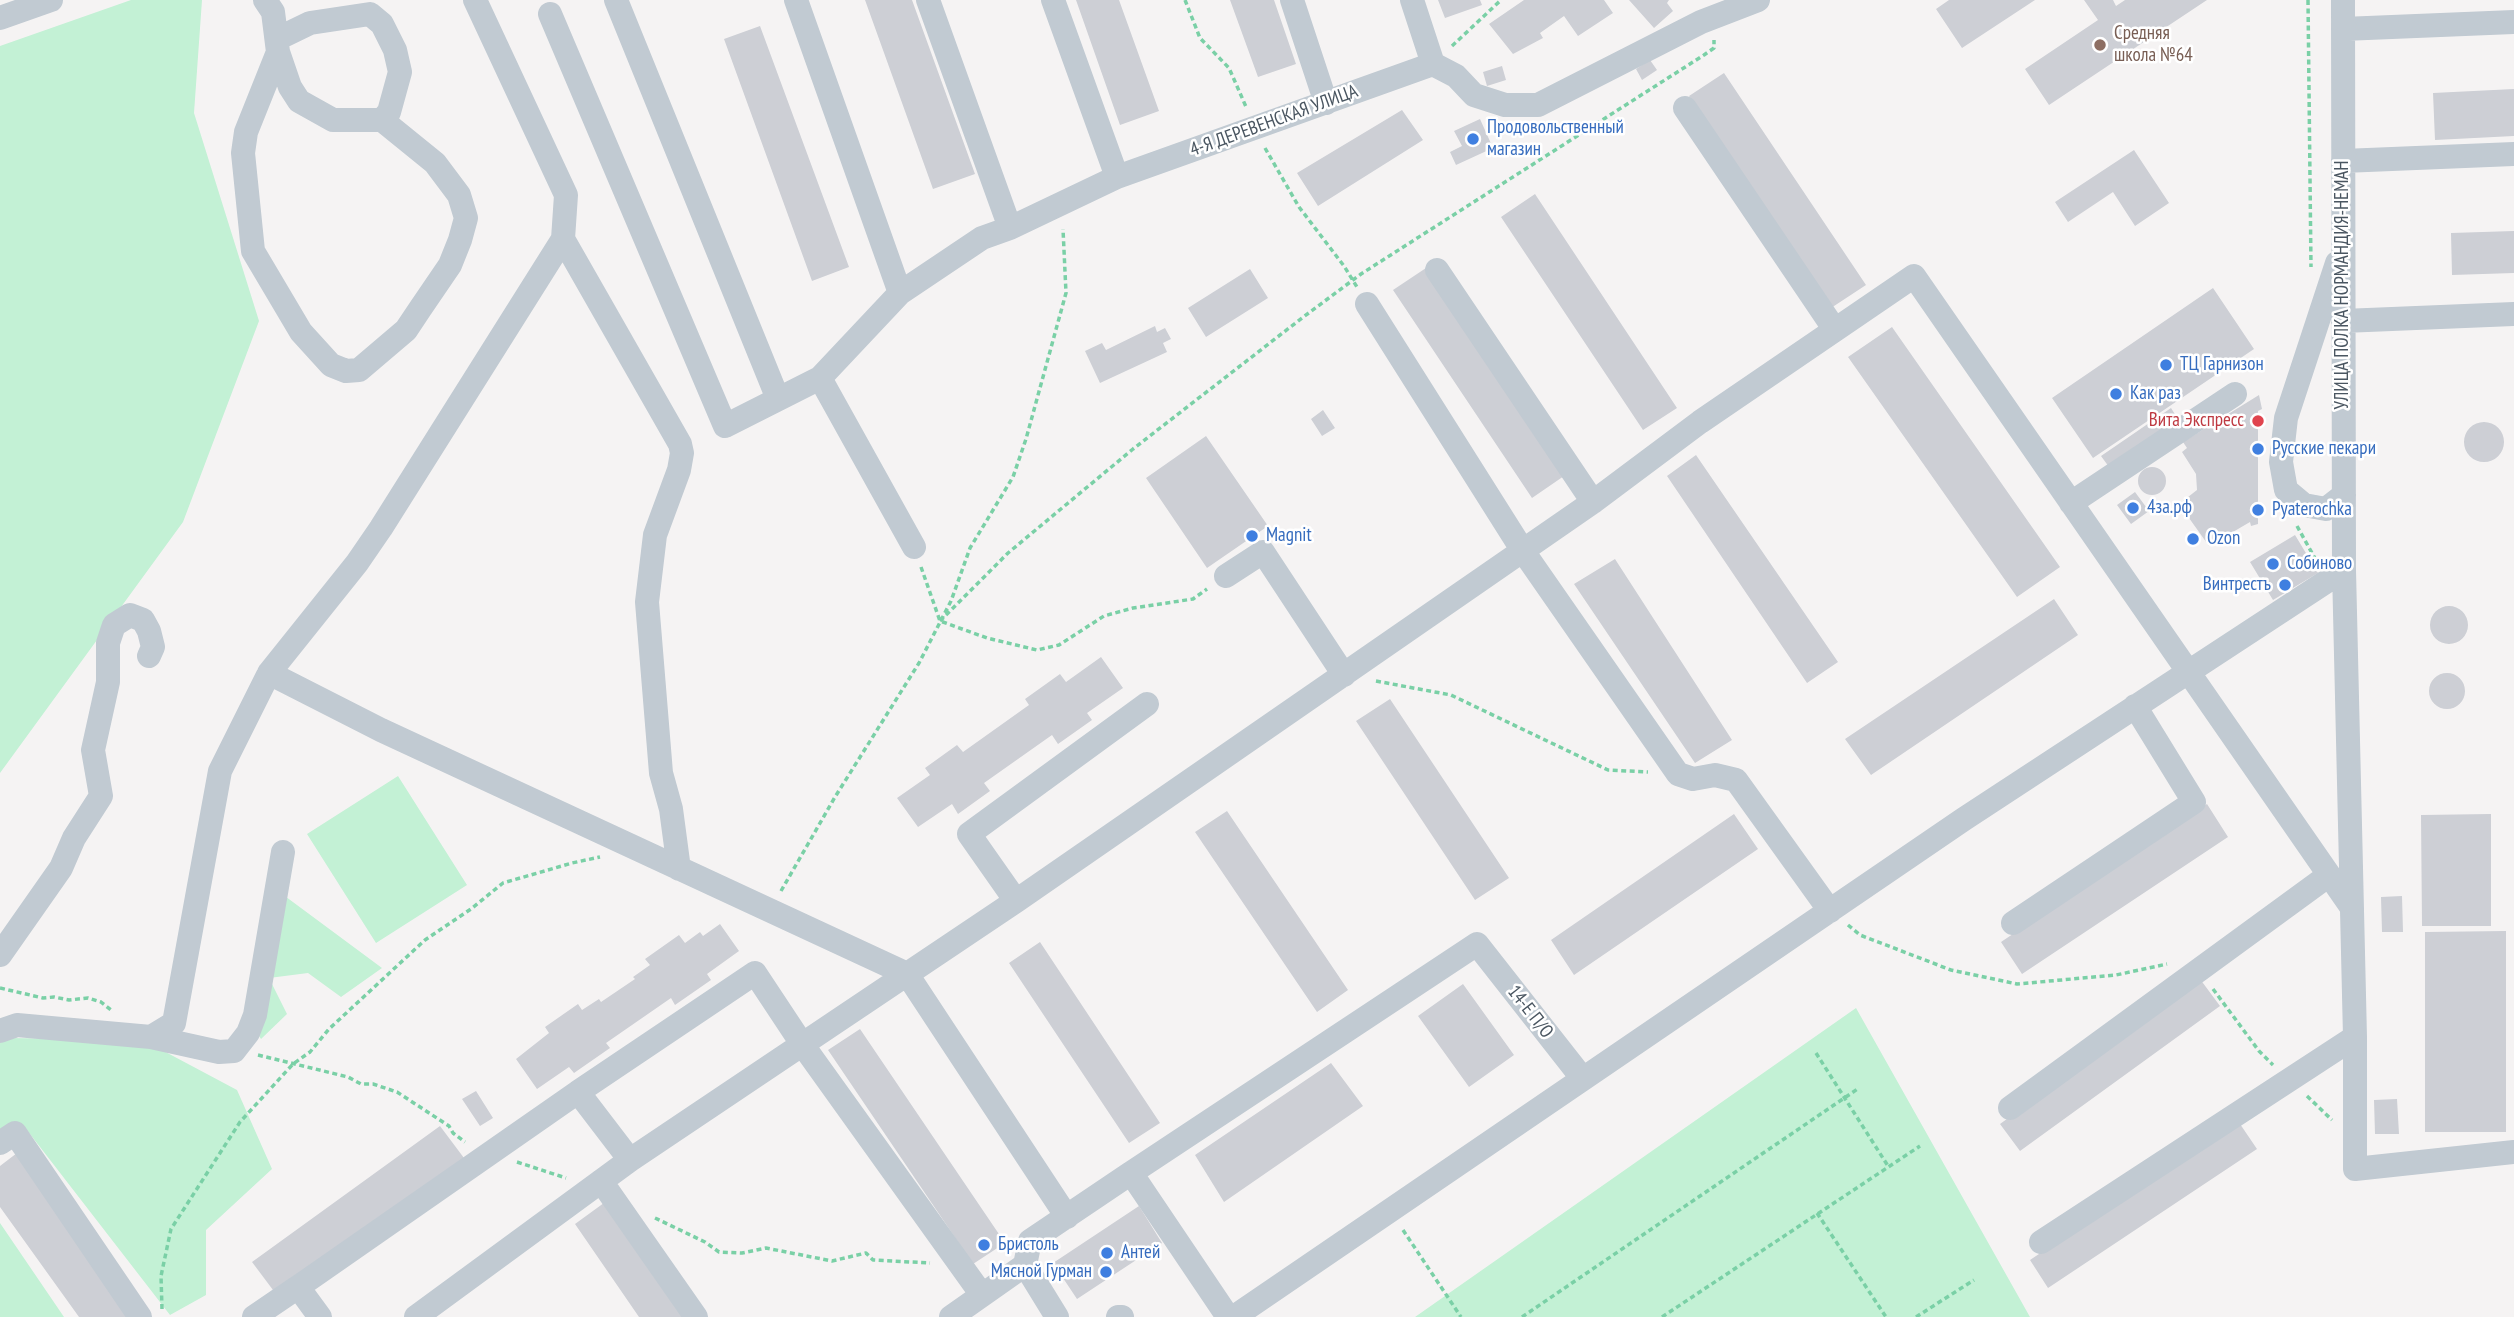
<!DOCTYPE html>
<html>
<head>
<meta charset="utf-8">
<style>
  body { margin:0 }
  canvas { display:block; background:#f5f3f3 }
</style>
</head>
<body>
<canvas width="2514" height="1317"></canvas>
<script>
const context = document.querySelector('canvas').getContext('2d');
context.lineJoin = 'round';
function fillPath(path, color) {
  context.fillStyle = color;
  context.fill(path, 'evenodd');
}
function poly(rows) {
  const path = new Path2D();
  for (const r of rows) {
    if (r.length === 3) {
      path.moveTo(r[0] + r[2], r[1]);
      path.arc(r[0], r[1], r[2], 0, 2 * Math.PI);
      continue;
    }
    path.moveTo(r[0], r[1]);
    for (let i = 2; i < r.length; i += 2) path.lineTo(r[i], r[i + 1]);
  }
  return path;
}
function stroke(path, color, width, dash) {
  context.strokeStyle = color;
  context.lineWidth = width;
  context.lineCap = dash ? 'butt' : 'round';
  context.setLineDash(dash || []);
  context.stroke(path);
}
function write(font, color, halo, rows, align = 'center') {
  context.font = font + ' "PT Sans Narrow",sans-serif';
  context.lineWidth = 5;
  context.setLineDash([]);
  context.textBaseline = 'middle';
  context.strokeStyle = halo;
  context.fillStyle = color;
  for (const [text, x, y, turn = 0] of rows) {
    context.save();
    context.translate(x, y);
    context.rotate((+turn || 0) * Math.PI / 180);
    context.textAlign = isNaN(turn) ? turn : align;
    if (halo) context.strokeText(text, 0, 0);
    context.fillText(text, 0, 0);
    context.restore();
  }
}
const green = poly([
  [131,0,202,0,194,113,259,321,183,522,0,773,0,46],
  [398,776,467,885,376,943,307,834],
  [274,888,382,968,341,997,308,973,269,978,287,1014,261,1039,247,1017],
  [1856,1008,2030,1317,1415,1317],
  [9,1038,143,1040,237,1090,272,1169,206,1230,206,1295,170,1315,23,1125,0,1139,0,1043],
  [0,1223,64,1317,0,1317]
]);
const building = poly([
  [865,0,912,0,975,174,933,189],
  [1076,0,1119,0,1159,111,1120,125],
  [1230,0,1274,0,1296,64,1258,77],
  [1438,0,1480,0,1482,5,1445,18],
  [1524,0,1604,0,1613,13,1578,36,1564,16,1540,33,1543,38,1513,54,1489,24],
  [1629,0,1669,0,1667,3,1673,11,1654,28],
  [1949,0,2035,0,1962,48,1936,9],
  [2084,0,2113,0,2116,6,2125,0,2207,0,2049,105,2025,69,2098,20],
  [760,26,849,267,812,281,724,39],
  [1650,60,1657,70,1642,80,1636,69],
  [1502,66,1506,80,1487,86,1483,72],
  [1724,73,1866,285,1831,308,1689,96],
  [2514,89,2514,136,2435,140,2433,93],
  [1402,110,1423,140,1318,206,1297,173],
  [1480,119,1493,148,1456,165,1450,152,1462,146,1454,131],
  [2134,150,2169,203,2135,226,2113,192,2068,222,2055,202],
  [1535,194,1677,408,1643,430,1501,217],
  [2514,231,2514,273,2452,275,2451,233],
  [1426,268,1564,476,1532,498,1393,290],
  [1250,269,1268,298,1206,337,1188,308],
  [2213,288,2254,349,2093,458,2052,398],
  [1155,326,1157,332,1165,328,1171,339,1163,343,1167,352,1100,383,1085,351,1102,343,1106,350],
  [1892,327,2060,567,2017,597,1848,357],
  [2259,395,2262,409,2258,411,2258,524,2251,526,2250,522,2209,546,2179,504,2197,490,2196,474,2182,452,2187,448,2183,442],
  [2171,408,2178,419,2109,467,2101,456],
  [1323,410,1335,428,1322,436,1311,419],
  [2484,442,20],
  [1206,436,1268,526,1207,568,1146,478],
  [1696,455,1838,662,1807,683,1667,476],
  [2152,481,14],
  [2135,492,2149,511,2131,524,2117,505],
  [2295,535,2318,573,2273,600,2250,562],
  [1615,559,1732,740,1695,763,1574,584],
  [2054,599,2078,635,1871,775,1845,739],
  [2449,625,19],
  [1101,657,1123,688,1087,713,1092,720,1058,744,1052,735,984,783,990,791,958,814,952,804,918,827,897,798,930,775,925,768,957,745,963,752,1029,705,1025,699,1060,674,1066,682],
  [2447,691,18],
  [1390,699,1509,878,1475,900,1356,721],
  [2207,804,2228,837,2022,974,2001,942],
  [1227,811,1348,990,1317,1012,1195,832],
  [1734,814,1758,849,1574,975,1551,940],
  [2491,814,2491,926,2422,926,2421,815],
  [2402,896,2403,932,2382,932,2381,897],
  [720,924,739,951,707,974,711,980,675,1005,671,998,606,1043,610,1048,574,1073,569,1067,537,1089,516,1059,549,1033,545,1027,578,1004,582,1010,599,999,601,1002,635,979,633,977,650,965,645,959,679,935,685,943,700,932,703,936],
  [2506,931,2506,1132,2425,1132,2425,932],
  [1040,942,1160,1123,1129,1143,1009,963],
  [2200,979,2220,1006,2020,1151,2000,1124],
  [1463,984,1514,1055,1469,1087,1418,1016],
  [860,1029,1005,1243,973,1264,828,1050],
  [1331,1063,1363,1106,1224,1202,1195,1155],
  [476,1091,493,1118,480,1126,462,1099],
  [2397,1099,2399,1134,2375,1134,2374,1100],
  [2238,1121,2257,1149,2048,1288,2030,1260],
  [440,1126,464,1158,276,1294,252,1262],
  [17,1153,136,1317,79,1317,0,1207,0,1166],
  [608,1200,687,1317,639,1317,575,1224],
  [1139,1206,1162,1243,1077,1299,1053,1263]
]);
const path = poly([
  [1185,0,1200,38,1229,68,1247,109],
  [2308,0,2311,267],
  [1452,46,1501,0],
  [1265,148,1299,207,1344,266,1357,287],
  [2297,526,2317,562],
  [921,567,940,621,987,638,1037,650,1059,645,1104,616,1133,608,1193,599,1207,589],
  [940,621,1008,553,1133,449,1302,318,1361,274,1704,55,1714,48,1714,40],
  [1376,681,1451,695,1608,770,1648,772],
  [781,891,835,797,919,663,951,601,970,548,1013,477,1026,439,1066,293,1063,229],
  [1848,925,1860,935,1951,970,2017,984,2116,975,2167,964],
  [0,988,43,998,54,997,69,1000,88,998,101,1002,111,1010],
  [2213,989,2259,1051,2273,1065],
  [1816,1053,1888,1166],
  [258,1055,348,1077,361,1084,373,1084,397,1092,449,1126,453,1133,465,1142],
  [2307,1096,2332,1120],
  [517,1162,566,1178],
  [1817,1213,1886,1317],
  [655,1218,705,1242,719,1252,742,1253,766,1248,832,1261,866,1253,873,1260,930,1263],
  [1403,1230,1461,1317],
  [162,1309,161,1276,171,1229,240,1122,293,1064,310,1052,329,1029,425,940,471,909,503,883,572,863,600,857],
  [1522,1317,1859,1088],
  [1662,1317,1920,1146],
  [1916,1317,1974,1280]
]);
const minor = poly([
  [265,0,273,12,278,52,290,87,299,101,333,120,382,120,435,163,459,195,466,218,460,240,450,265,420,309,406,330,359,370,346,371,331,365,301,332,253,251,243,153,246,132,278,52],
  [616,0,778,399],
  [796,0,900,293],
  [928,0,1010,228],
  [1053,0,1117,177],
  [1292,0,1326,103],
  [1412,0,1433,64],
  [2343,0,2344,570,2355,1037,2355,1169,2514,1152],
  [550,14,725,426,820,378,900,293,982,238,1010,228,1117,177,1433,64,1456,76,1474,95,1505,105,1538,105,1701,22,1758,0],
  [0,18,51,0],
  [2343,29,2514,22],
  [277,39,310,23,370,14,382,24,395,50,400,72,389,112,382,120],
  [1685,108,1835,330],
  [2343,161,2514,154],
  [563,239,680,444,682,453,679,470,655,535,647,602,661,773,671,809,679,869],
  [2337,263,2286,418,2281,462,2286,490,2304,505,2326,509,2344,495],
  [1437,270,1593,502],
  [1367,304,1523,551,1678,774,1693,779,1715,775,1736,780,1830,911],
  [2343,321,2514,314],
  [820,378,914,547],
  [2071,503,2235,394],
  [1226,576,1263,552,1344,675],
  [269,673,357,563,381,528,563,239,566,195,475,0],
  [1016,901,969,834,1147,704],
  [2013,923,2194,802,2135,706],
  [0,955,61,868,74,838,101,796,93,750,108,682,108,643,114,625,130,615,143,620,149,631,153,647,149,656],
  [0,1031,17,1025,151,1037,219,1052,234,1051,248,1033,255,1015,283,852],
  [151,1037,174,1023,220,771,269,673,381,730,907,974,1067,1217],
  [2010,1108,2329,875],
  [0,1143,15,1133,140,1317],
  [630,1160,578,1092,755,973,802,1044,982,1295],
  [601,1181,696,1317],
  [2041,1242,2355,1037],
  [1025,1265,1030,1241,1131,1173],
  [254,1317,298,1287],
  [320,1317,298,1287,578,1092],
  [416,1317,630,1160,1016,901,1593,502,1700,422,1914,276,2352,908],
  [951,1317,1025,1265,1057,1317],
  [1118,1317,1122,1317],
  [1228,1317,1131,1173,1477,944,1583,1079],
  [1234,1317,1964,819,2344,570]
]);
const markers = [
  [2100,45,7,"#8d6e63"],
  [1473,139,7,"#3f7fe0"],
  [2166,365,7,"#3f7fe0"],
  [2116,394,7,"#3f7fe0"],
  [2258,421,7,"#e0444e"],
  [2258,449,7,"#3f7fe0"],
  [2133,508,7,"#3f7fe0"],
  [2258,510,7,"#3f7fe0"],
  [1252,536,7,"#3f7fe0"],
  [2193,539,7,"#3f7fe0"],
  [2273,564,7,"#3f7fe0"],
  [2285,585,7,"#3f7fe0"],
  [984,1245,7,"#3f7fe0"],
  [1107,1253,7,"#3f7fe0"],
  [1106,1272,7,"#3f7fe0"]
];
const educationNames = [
  ["Средняя",2114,34],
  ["школа №64",2114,56]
];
const streetNames = [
  ["4-Я ДЕРЕВЕНСКАЯ УЛИЦА",1274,121,-20],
  ["УЛИЦА ПОЛКА НОРМАНДИЯ-НЕМАН",2343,285,-90],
  ["14-Е П/О",1530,1012,52]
];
const shopNames = [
  ["Продовольственный",1487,128],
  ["магазин",1487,150],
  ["ТЦ Гарнизон",2180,365],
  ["Как раз",2130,394],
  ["Русские пекари",2272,449],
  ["4за.рф",2147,508],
  ["Pyaterochka",2272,510],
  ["Magnit",1266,536],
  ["Ozon",2207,539],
  ["Собиново",2287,564],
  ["Винтрестъ",2271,585,"right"],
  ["Бристоль",998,1245],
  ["Антей",1121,1253],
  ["Мясной Гурман",1092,1272,"right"]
];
const healthNames = [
  ["Вита Экспресс",2244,421]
];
fillPath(green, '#c3f1d5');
fillPath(building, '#cdcfd5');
stroke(path, '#7ad0a6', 3.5, [5, 3.5]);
stroke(minor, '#c1cad2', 24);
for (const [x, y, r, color] of markers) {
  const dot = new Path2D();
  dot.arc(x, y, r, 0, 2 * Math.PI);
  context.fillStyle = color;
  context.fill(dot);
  stroke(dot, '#fff', 2.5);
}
write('19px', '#785e54', '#fff', educationNames, 'left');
write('19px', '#4a5661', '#fff', streetNames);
write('19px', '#366cbe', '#fff', shopNames, 'left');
write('19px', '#be3a42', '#fff', healthNames, 'right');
</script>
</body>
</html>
